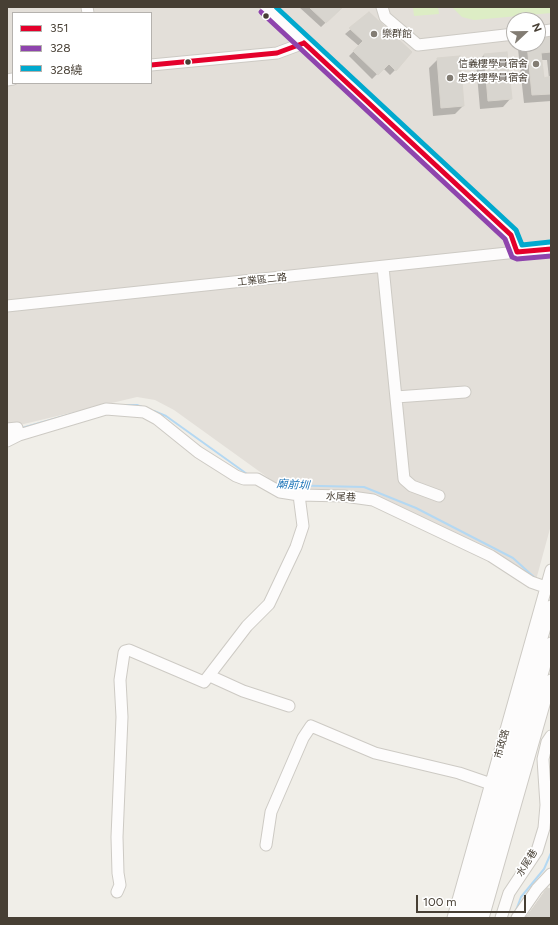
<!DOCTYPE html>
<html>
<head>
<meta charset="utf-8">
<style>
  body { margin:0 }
  #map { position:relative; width:558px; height:925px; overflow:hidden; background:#f0eee8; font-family:Figtree,"Noto Sans TC",sans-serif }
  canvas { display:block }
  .frame { position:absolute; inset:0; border:8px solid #473f34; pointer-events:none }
  .legend { position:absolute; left:12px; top:12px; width:140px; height:72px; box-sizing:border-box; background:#fff; border:1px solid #b5b2ae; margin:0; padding:5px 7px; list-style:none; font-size:12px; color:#473f34 }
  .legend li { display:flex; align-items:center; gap:8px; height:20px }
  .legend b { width:20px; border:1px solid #b5b2ae }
  .north { position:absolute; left:506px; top:12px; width:40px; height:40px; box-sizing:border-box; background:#fff; border:1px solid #b5b2ae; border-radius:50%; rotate:68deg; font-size:11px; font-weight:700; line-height:16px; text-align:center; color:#473f34 }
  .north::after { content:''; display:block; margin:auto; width:14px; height:18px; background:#827c73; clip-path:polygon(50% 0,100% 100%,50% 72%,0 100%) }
  .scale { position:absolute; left:416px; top:895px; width:110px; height:18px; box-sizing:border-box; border:2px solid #473f34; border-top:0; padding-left:5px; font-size:12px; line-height:14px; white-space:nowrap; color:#473f34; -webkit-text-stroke:3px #fff; paint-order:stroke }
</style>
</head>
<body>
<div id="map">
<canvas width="558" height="925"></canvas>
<div class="frame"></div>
<ul class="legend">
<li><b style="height:5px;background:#e4002b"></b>351</li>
<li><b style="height:5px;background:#8e44ad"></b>328</li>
<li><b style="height:5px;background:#00a9ce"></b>328繞</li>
</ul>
<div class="north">N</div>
<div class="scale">100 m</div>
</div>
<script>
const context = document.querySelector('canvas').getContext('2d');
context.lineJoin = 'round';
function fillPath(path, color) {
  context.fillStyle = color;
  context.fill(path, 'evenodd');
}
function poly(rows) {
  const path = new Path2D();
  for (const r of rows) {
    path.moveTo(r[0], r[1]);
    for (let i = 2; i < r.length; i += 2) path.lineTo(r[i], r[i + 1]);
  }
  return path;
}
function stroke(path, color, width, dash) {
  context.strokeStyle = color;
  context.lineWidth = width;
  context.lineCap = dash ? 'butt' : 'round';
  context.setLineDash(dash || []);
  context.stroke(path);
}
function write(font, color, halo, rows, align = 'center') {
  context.font = font + ' Figtree,"Noto Sans TC",sans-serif';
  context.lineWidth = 3.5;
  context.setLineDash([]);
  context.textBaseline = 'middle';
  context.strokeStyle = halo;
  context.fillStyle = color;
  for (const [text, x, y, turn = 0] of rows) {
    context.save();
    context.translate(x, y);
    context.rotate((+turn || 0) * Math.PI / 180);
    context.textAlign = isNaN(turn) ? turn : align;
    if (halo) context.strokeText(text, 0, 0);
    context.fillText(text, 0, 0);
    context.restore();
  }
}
const industrial = poly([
  [7,7,551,7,551,525,536,580,397,508,281,487,174,410,155,400,137,397,7,428],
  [13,13,151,13,151,83,13,83],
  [514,20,538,20,538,44,514,44]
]);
const green = poly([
  [413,7,438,7,439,14,414,16],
  [452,7,551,7,551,13,474,20,462,17]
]);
const shadow = poly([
  [299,7,342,7,321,27],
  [369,14,395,70,390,75,383,68,372,79,349,56,359,46,345,34],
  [551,38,551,101,524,103,518,49,524,44,538,44,538,40],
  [541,60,547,60,549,78,544,79],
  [507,53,511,98,503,107,480,109,476,63,484,55],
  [438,59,463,106,455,114,433,116,429,68],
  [548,889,551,890,551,918,525,918]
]);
const stream = poly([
  [123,405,137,405,142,407],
  [154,411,166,416,247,474],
  [22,428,75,413],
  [278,485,364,487,416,508,513,558,535,578],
  [515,913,521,897,544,869,551,853]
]);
const building = poly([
  [309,7,343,7,326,23,309,7],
  [369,12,412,52,396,71,389,64,378,75,353,51,363,41,349,28,369,12],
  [551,37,551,52,541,53,544,78,551,76,551,94,532,95,527,44,538,44,538,39,551,37],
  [507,52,512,99,488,101,484,54,507,52],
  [460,56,464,106,441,108,437,58,460,56],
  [547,888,551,889,551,918,526,918,547,888]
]);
const minor = poly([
  [87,7,88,13],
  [266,7,511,235,517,252,551,249],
  [382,7,385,17,418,45,514,34],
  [538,32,551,30],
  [151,65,277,53,304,43],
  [7,80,13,79],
  [383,267,404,479,412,486,439,496],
  [7,306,517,252],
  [396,397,465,392],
  [7,429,17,428,19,435],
  [7,441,19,435,106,409,144,412,157,419,198,452,236,476,244,479,257,479,280,492,299,495,344,496,373,500,491,556,531,582,551,589],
  [210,676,243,691,289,706],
  [266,845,271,812,303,738,311,726,375,753,459,773,491,784],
  [117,892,120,885,118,873,117,837,122,717,120,680,124,653,125,651,129,650,204,682,247,626,269,604,296,547,303,526,299,495],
  [453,918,551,570],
  [463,918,551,606],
  [474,918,551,643],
  [483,918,551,680],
  [501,918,509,893,537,851,544,828,546,805,543,759,547,742,551,736],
  [517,918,537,889,551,874]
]);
const bus1 = poly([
  [304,43,511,235,517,252,551,249],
  [151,65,277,53,304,43]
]);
const bus2 = poly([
  [261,12,505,239,512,257,517,259,551,256]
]);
const bus3 = poly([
  [276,7,516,230,522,245,550,242]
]);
const markers = [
  [266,16,3.5,"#473f34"],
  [374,34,4,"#827c73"],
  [188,62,3.5,"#473f34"],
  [536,64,4,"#827c73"],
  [450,78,4,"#827c73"]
];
const poiNames = [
  ["樂群館",382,34],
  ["信義樓學員宿舍",528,64,"right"],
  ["忠孝樓學員宿舍",458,78]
];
const streetNames = [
  ["工業區二路",262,280,-6],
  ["水尾巷",341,497,3],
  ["市政路",502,744,-74],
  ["水尾巷",527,863,-58]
];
const waterNames = [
  ["廟前圳",293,485,3]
];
fillPath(industrial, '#e3dfd9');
fillPath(green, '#ddedc5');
fillPath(shadow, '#0003');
stroke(stream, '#b4d8f2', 2);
fillPath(building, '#d8d5cf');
stroke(building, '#d9d5ce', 1);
stroke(minor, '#cdcac4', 13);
stroke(minor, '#fdfcfc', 11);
stroke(bus1, '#e4002b', 5);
stroke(bus2, '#8e44ad', 5);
stroke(bus3, '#00a9ce', 5);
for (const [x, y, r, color] of markers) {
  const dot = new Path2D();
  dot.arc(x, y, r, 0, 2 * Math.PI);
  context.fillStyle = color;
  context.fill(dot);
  stroke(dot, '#fff', 1.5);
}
write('10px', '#473f34', '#fff', poiNames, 'left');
write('10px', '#473f34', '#fff', streetNames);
write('italic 11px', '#2479bb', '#fff', waterNames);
</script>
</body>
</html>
